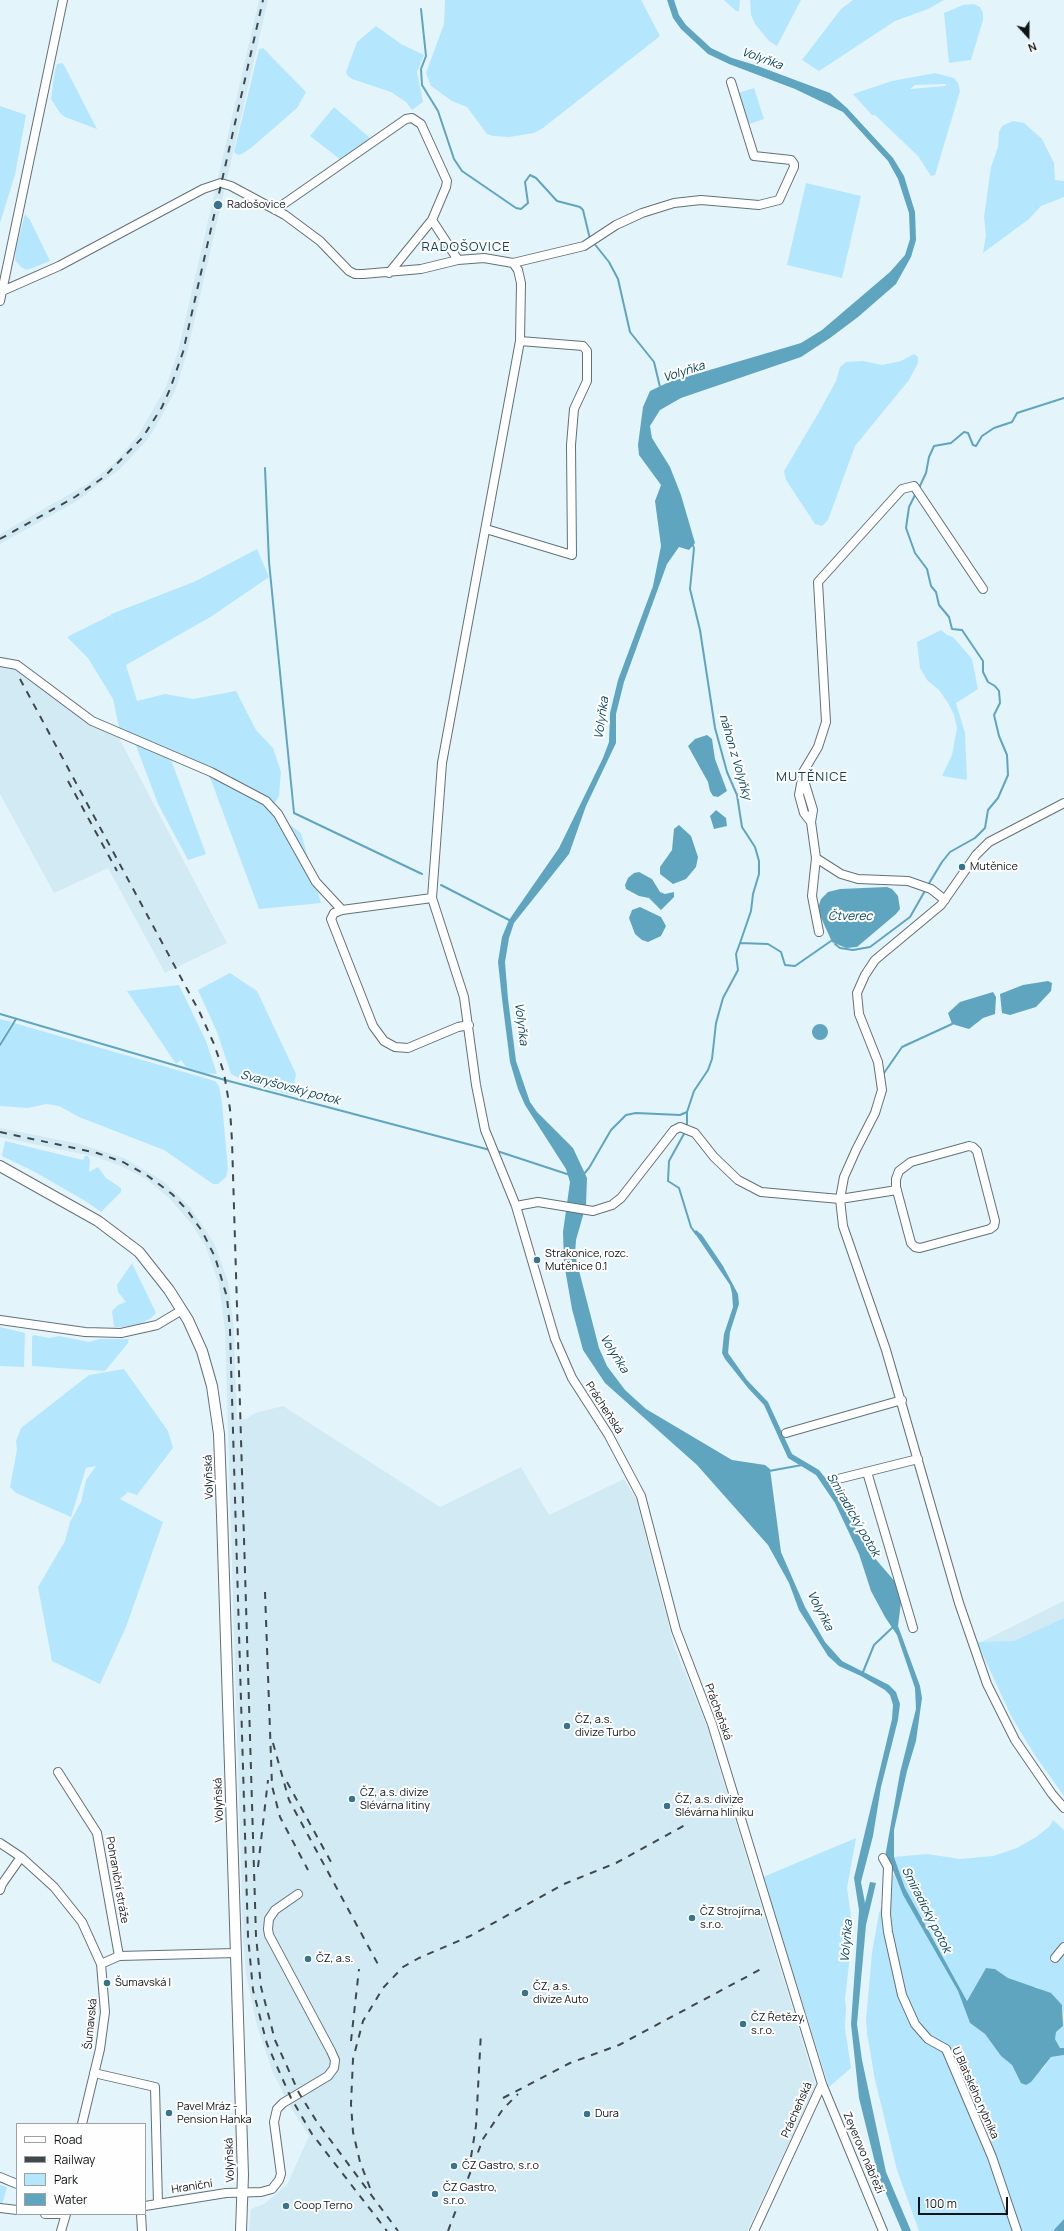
<!DOCTYPE html>
<html>
<head>
<meta charset="utf-8">
<style>
  body { margin:0 }
  #map { position:relative; width:1064px; height:2231px; overflow:hidden; background:#e4f4fb; font-family:Manrope,sans-serif }
  canvas { display:block }
  .legend { position:absolute; left:16px; top:2123px; width:130px; height:92px; box-sizing:border-box; background:#fefefe; border:1px solid #9ea0a1; margin:0; padding:5px 7px; list-style:none; font-size:12px; color:#0f1416 }
  .legend li { display:flex; align-items:center; gap:8px; height:20px }
  .legend b { width:20px; border:1px solid #9ea0a1 }
  .north { position:absolute; left:1008px; top:16px; width:40px; height:40px; -webkit-text-stroke:3px #fefefe; paint-order:stroke; rotate:159deg; font-size:11px; font-weight:700; line-height:16px; text-align:center; color:#0f1416 }
  .north::after { content:''; display:block; margin:auto; width:14px; height:18px; background:#0f1416; clip-path:polygon(50% 0,100% 100%,50% 72%,0 100%) }
  .scale { position:absolute; left:918px; top:2197px; width:90px; height:18px; box-sizing:border-box; border:2px solid #0f1416; border-top:0; padding-left:5px; font-size:12px; line-height:14px; white-space:nowrap; color:#0f1416; -webkit-text-stroke:3px #fefefe; paint-order:stroke }
</style>
</head>
<body>
<div id="map">
<canvas width="1064" height="2231"></canvas>
<ul class="legend">
<li><b style="height:5px;background:#fff"></b>Road</li>
<li><b style="height:5px;background:#40484b"></b>Railway</li>
<li><b style="height:11px;background:#b4e7fd"></b>Park</li>
<li><b style="height:11px;background:#5fa5c0"></b>Water</li>
</ul>
<div class="north">N</div>
<div class="scale">100 m</div>
</div>
<script>
const context = document.querySelector('canvas').getContext('2d');
context.lineJoin = 'round';
function fillPath(path, color) {
  context.fillStyle = color;
  context.fill(path, 'evenodd');
}
function poly(rows) {
  const path = new Path2D();
  for (const r of rows) {
    if (r.length === 3) {
      path.moveTo(r[0] + r[2], r[1]);
      path.arc(r[0], r[1], r[2], 0, 2 * Math.PI);
      continue;
    }
    path.moveTo(r[0], r[1]);
    for (let i = 2; i < r.length; i += 2) path.lineTo(r[i], r[i + 1]);
  }
  return path;
}
function stroke(path, color, width, dash) {
  context.strokeStyle = color;
  context.lineWidth = width;
  context.lineCap = dash ? 'butt' : 'round';
  context.setLineDash(dash || []);
  context.stroke(path);
}
function write(font, color, halo, rows, align = 'center') {
  context.font = font + ' Manrope,sans-serif';
  context.lineWidth = 4;
  context.setLineDash([]);
  context.textBaseline = 'middle';
  context.strokeStyle = halo;
  context.fillStyle = color;
  for (const [text, x, y, turn = 0] of rows) {
    context.save();
    context.translate(x, y);
    context.rotate((+turn || 0) * Math.PI / 180);
    context.textAlign = isNaN(turn) ? turn : align;
    if (halo) context.strokeText(text, 0, 0);
    context.fillText(text, 0, 0);
    context.restore();
  }
}
const built = poly([
  [259,0,268,0,187,353,175,391,158,423,147,440,120,469,77,501,0,544,0,534,89,483,114,463,139,434,166,387,178,351],
  [0,665,11,666,119,738,227,943,165,973,108,868,54,893,0,794],
  [0,1128,80,1144,124,1158,163,1181,190,1207,214,1243,228,1281,234,1329,237,1420,246,1419,255,1413,283,1406,440,1507,521,1467,549,1515,624,1479,636,1499,674,1646,706,1724,816,2086,747,2231,249,2231,251,2209,264,2204,287,2185,309,2136,287,2101,272,2070,257,2026,246,1974,243,1936,225,1330,219,1284,206,1247,191,1223,169,1198,146,1179,121,1166,96,1157,0,1137],
  [1064,1601,1064,1733,983,1641]
]);
const green = poly([
  [445,0,641,0,660,36,543,128,534,133,509,137,493,136,487,134,467,107,452,101,431,86,426,73,444,24],
  [724,0,740,0,739,11,736,11],
  [750,0,801,0,777,46,769,41,755,24,751,15],
  [853,0,944,0,928,9,895,21,819,71,802,60,841,9],
  [974,4,980,7,983,13,983,20,971,60,949,63,944,13,963,5],
  [376,26,401,44,424,55,417,72,423,102,412,110,406,102,391,92,352,79,347,75,346,72,357,42],
  [263,48,306,92,297,108,251,148,242,154,238,155,234,152,259,49],
  [62,63,64,65,97,129,65,117,60,113,51,99,55,70,57,64],
  [935,73,954,78,958,83,960,91,935,175,931,176,918,156,875,115,872,115,853,94,892,81],
  [946,84,945,86,910,89,915,85],
  [754,88,764,119,749,124,738,93],
  [0,106,26,115,15,175,0,223],
  [334,107,370,138,341,160,310,136],
  [1013,121,1024,123,1042,139,1054,163,1055,180,1064,181,1064,197,1041,206,1029,219,983,253,986,235,984,217,991,167,998,147,999,132,1002,126],
  [806,183,861,196,842,278,787,265],
  [25,214,30,220,50,261,27,270,21,267,15,260,16,248],
  [914,354,918,357,918,363,909,380,855,446,828,520,822,526,815,524,786,480,784,471,819,412,836,381,840,367,846,362,863,361,882,365,901,361],
  [257,549,269,577,212,616,126,665,137,701,165,694,193,699,236,691,256,730,273,748,281,772,279,796,273,806,120,732,113,699,88,658,67,637,111,615,114,624,111,614,114,613,196,581],
  [941,630,947,635,953,637,972,659,978,689,956,703,965,733,967,780,942,776,952,755,957,728,954,715,948,703,939,690,927,680,920,668,917,642],
  [135,743,170,757,206,854,188,860,158,804],
  [208,772,241,789,301,833,321,903,259,909],
  [230,973,257,991,296,1074,292,1095,251,1084,231,1074,217,1032,198,990],
  [179,985,206,1041,217,1074,205,1073,186,1067,181,1060,176,1064,127,991],
  [0,1019,12,1022,0,1042],
  [14,1023,215,1081,219,1086,222,1103,228,1169,226,1177,218,1184,213,1184,164,1150,79,1117,59,1106,46,1104,28,1108,0,1106,0,1047],
  [5,1141,83,1160,85,1156,88,1156,90,1160,89,1172,98,1167,106,1178,121,1188,121,1192,101,1212,87,1202,35,1172,2,1156],
  [132,1263,156,1313,151,1318,140,1324,123,1327,114,1327,112,1311,118,1305,126,1302,118,1292,117,1285],
  [0,1327,25,1333,24,1367,0,1366],
  [34,1335,49,1338,59,1336,89,1342,99,1339,129,1339,128,1343,105,1371,73,1369,32,1366,32,1337],
  [124,1369,168,1431,173,1448,137,1495,128,1492,120,1499,163,1522,126,1627,100,1684,52,1661,38,1587,65,1541,70,1522,81,1502,86,1480,96,1466,86,1468,71,1517,16,1493,10,1487,17,1450,16,1441,21,1428,89,1375],
  [1064,1618,1064,1796,1034,1754,1011,1716,977,1642,1014,1641],
  [1053,1820,1064,1830,1064,2014,1062,2005,1037,1987,1030,1987,1008,1978,995,1969,986,1968,967,2001,905,1888,894,1857,927,1854,960,1859,993,1856,1017,1848,1036,1837,1050,1826],
  [856,1838,847,1888,853,1930,845,1999,846,2008,845,2028,851,2068,829,2087,763,1877],
  [894,1874,903,1895,958,1991,970,2023,985,2034,1001,2056,1012,2065,1017,2075,1042,2070,1051,2057,1064,2055,1064,2219,1054,2231,919,2231,897,2170,875,2080,867,2033,866,2020,872,1953,879,1913],
  [1064,2019,1064,2048,1060,2048,1055,2039,1055,2032,1063,2026],
  [0,2185,7,2187,2,2205,0,2204]
]);
const water = poly([
  [667,0,674,0,679,15,686,25,711,48,732,58,755,65,830,93,847,108,893,158,904,176,915,212,916,240,911,257,896,284,858,317,830,338,801,357,681,398,660,410,650,426,652,438,670,467,681,495,695,543,689,550,679,547,667,564,624,682,616,714,616,743,586,806,569,854,514,923,509,938,505,962,508,999,516,1061,530,1102,537,1112,573,1148,587,1178,586,1205,576,1240,575,1255,599,1348,607,1366,625,1390,646,1409,732,1460,765,1465,770,1469,781,1552,805,1607,825,1642,842,1661,889,1685,896,1692,900,1704,898,1720,881,1787,873,1836,861,1882,865,1903,870,1882,876,1883,866,1925,857,2024,862,2060,886,2172,911,2231,902,2231,878,2175,859,2098,851,2024,859,1910,854,1878,892,1719,893,1705,890,1695,885,1690,861,1676,839,1666,828,1656,799,1610,789,1583,768,1545,697,1465,605,1383,583,1350,572,1309,564,1263,563,1232,570,1182,566,1169,525,1105,518,1089,510,1062,502,999,498,962,502,937,509,920,559,848,603,758,609,742,610,713,618,680,653,586,661,546,655,501,661,485,639,455,638,445,643,407,650,391,669,382,801,343,822,330,890,272,905,255,910,239,909,213,898,179,888,161,843,112,795,89,729,64,708,54,681,29,673,18],
  [707,735,712,739,715,759,727,791,718,797,713,796,710,791,708,782,688,746,695,739],
  [716,810,726,818,727,826,714,829,710,816],
  [679,825,691,836,698,857,696,867,686,879,673,884,660,874,660,867,672,850,674,829],
  [639,872,652,879,660,892,665,894,674,892,674,897,661,910,649,898,639,896,626,889,625,885,628,878,634,873],
  [887,887,892,889,898,896,900,909,896,914,857,947,846,948,832,942,819,913,818,908,821,899,828,892,840,889],
  [640,907,661,917,666,926,661,936,648,942,642,940,635,934,629,918,632,910],
  [1048,981,1052,983,1051,991,1036,1007,1010,1015,1002,1013,1000,994,1023,985],
  [993,992,996,997,995,1014,983,1018,969,1029,952,1024,948,1013,960,1002],
  [820,1032,8],
  [696,1230,702,1235,723,1266,738,1294,739,1304,730,1332,728,1353,747,1380,768,1402,792,1454,819,1470,831,1485,867,1549,897,1584,901,1602,898,1626,920,1686,922,1698,916,1741,907,1771,894,1830,894,1857,905,1888,967,2001,986,1968,995,1969,1008,1978,1051,1993,1062,2005,1063,2026,1056,2032,1055,2039,1060,2048,1064,2048,1064,2055,1051,2057,1031,2082,1026,2085,1021,2083,1012,2065,1001,2056,985,2034,970,2023,958,1991,903,1895,889,1860,885,1857,900,1773,916,1709,915,1688,897,1635,885,1617,871,1591,859,1554,835,1503,816,1475,788,1458,764,1405,748,1388,725,1359,722,1353,724,1334,733,1307,732,1293,730,1285,694,1232],
  [1064,2219,1064,2231,1054,2231,1054,2230]
]);
const stream = poly([
  [421,9,426,56,421,69,422,85,438,111,454,159,462,171,516,208,521,209,528,203,525,182,530,175,536,178,557,201,580,207,583,210,590,239],
  [593,242,609,262,618,279,630,332,654,362,660,387],
  [265,468,269,562,294,813,422,874],
  [919,488,926,473,929,457,934,446,951,443,964,432,968,433,973,445,976,446,982,436,994,428,1012,422,1017,413,1064,398],
  [916,493,909,507,906,528,915,553,927,569,931,586,936,592,939,605,949,617,952,629,962,630,983,661,983,672,988,682,995,686,999,691,1000,703,994,715,999,736,1007,755,1008,775,998,798,988,810,985,828,975,838,950,852,942,862,928,885],
  [692,543,694,548,690,589,700,630,715,728,727,772,737,795,742,827,755,847,759,861,759,874,753,894,751,911,740,943],
  [441,885,511,921],
  [835,944,840,948,853,950,870,947,910,917,926,889],
  [0,1014,225,1080,490,1150],
  [0,1045,16,1019],
  [884,1073,902,1047,952,1024],
  [687,1128,687,1112,694,1091,708,1070,712,1059,716,1023,723,998,738,970,736,954,740,943,768,944,781,952,785,965,795,966,831,941],
  [685,1132,669,1161,668,1181,679,1188,691,1227,696,1234],
  [497,1151,570,1175],
  [583,1175,589,1168,611,1130,626,1115,636,1113,680,1115,687,1112],
  [769,1471,802,1465],
  [863,1672,874,1645,893,1627]
]);
const minor = poly([
  [275,210,406,119,412,118,421,124,447,181,446,187,432,220,458,260],
  [513,263,518,270,521,283,520,341,442,763,432,898,464,997,476,1085,485,1130,516,1206,555,1339,572,1378,608,1434,641,1496,676,1630,712,1724,822,2084,883,2231],
  [389,273,432,220],
  [0,292,59,266,203,189,221,183,231,186,285,215,320,241,349,271,355,274,363,274,421,269,458,260,484,258,513,263,584,246,616,225,642,213,674,203,701,200,759,205,779,200,794,167,794,164,791,160,754,156,731,82],
  [0,301,63,0],
  [486,529,572,555,571,445,574,409,587,381,587,351,583,346,520,341],
  [0,662,17,665,92,721,211,772,266,801,278,814,316,882,342,910],
  [802,779,799,795,804,813,811,822],
  [1064,803,989,842,976,855,941,905,875,960,865,975,857,993,859,1014,878,1062,882,1090,875,1113,856,1150,844,1177,840,1199,843,1226,886,1350,959,1603,987,1684,1015,1740,1052,1794,1064,1808],
  [816,858,812,896,819,932],
  [432,898,342,910,334,913,331,919,373,1026,384,1041,395,1047,408,1048,458,1027,469,1025],
  [945,900,931,889,908,881,858,879,841,874,816,858,811,822,813,810,802,774,818,747,826,722,818,582,902,489,914,486,983,589],
  [969,1146,973,1147,977,1151,995,1221,994,1226,990,1229,920,1248,915,1247,911,1243,896,1187,896,1179,899,1171,911,1162,969,1146],
  [516,1206,538,1202,593,1211,612,1205,621,1198,674,1130,680,1127,695,1133,714,1157,738,1180,761,1192,840,1199,897,1190],
  [0,1320,85,1332,121,1333,157,1325,182,1310],
  [786,1433,902,1400],
  [867,1472,913,1628],
  [834,1480,918,1459],
  [58,1772,97,1833,119,1956],
  [0,1843,21,1857,54,1887,82,1922,101,1964,105,2012,100,2049,82,2124],
  [883,1858,888,1867,886,1914,888,1932,902,1995,915,2024,928,2039,946,2049,992,2157,1017,2231],
  [0,1890,2,1884,21,1857],
  [1055,1958,1064,1947],
  [101,1964,119,1956,236,1953],
  [94,2073,155,2087,158,2204],
  [0,2177,17,2184],
  [145,2206,226,2193,261,2192,272,2189,279,2180,281,2174,274,2122,277,2109,283,2103,328,2076,334,2068,335,2060,331,2051,269,1935,268,1929,269,1919,275,1910,298,1894],
  [0,2208,17,2210],
  [45,2214,60,2214],
  [141,2214,142,2231],
  [61,2231,66,2214],
  [754,2231,822,2084]
]);
const major = poly([
  [0,1166,98,1221,139,1252,169,1290,188,1320,202,1351,212,1386,219,1434,222,1515,243,2175,241,2231]
]);
const rail = poly([
  [0,539,75,497,104,477,143,437,162,407,170,389,183,352,263,0],
  [20,679,200,1013,214,1044,224,1073,230,1109,232,1141,256,1936,261,1987,275,2040,299,2093,317,2122,398,2231],
  [68,781,117,871],
  [0,1132,97,1153,123,1162,148,1176,172,1194,187,1210,202,1231,215,1257,227,1297,230,1330,248,1936,253,1990,267,2044,291,2098,312,2134,387,2231],
  [265,1592,272,1786,280,1817,308,1870],
  [273,1743,289,1800,380,1968],
  [287,1782,331,1862],
  [258,1867,268,1780],
  [351,2041,359,1969],
  [503,2098,570,2063,619,2045,763,1968],
  [471,2157,476,2126,481,2032],
  [370,2188,360,2162,353,2132,351,2104,353,2059,363,2021,383,1988,403,1967,419,1958,470,1936,564,1884,616,1863,687,1824],
  [448,2231,483,2139,503,2109,518,2094]
]);
const markers = [
  [218,205,5,"#38748c"],
  [962,867,4,"#38748c"],
  [537,1260,4,"#38748c"],
  [567,1726,4,"#38748c"],
  [352,1799,4,"#38748c"],
  [667,1806,4,"#38748c"],
  [692,1918,4,"#38748c"],
  [308,1959,4,"#38748c"],
  [107,1983,4,"#38748c"],
  [525,1993,4,"#38748c"],
  [743,2024,4,"#38748c"],
  [169,2113,4,"#38748c"],
  [587,2114,4,"#38748c"],
  [454,2166,4,"#38748c"],
  [435,2194,4,"#38748c"],
  [286,2206,4,"#38748c"]
];
const poiNames = [
  ["Radošovice",227,205],
  ["Mutěnice",970,867],
  ["Strakonice, rozc.",545,1254],
  ["Mutěnice 0.1",545,1267],
  ["ČZ, a.s.",575,1720],
  ["divize Turbo",575,1733],
  ["ČZ, a.s. divize",360,1793],
  ["Slévárna litiny",360,1806],
  ["ČZ, a.s. divize",675,1800],
  ["Slévárna hliníku",675,1813],
  ["ČZ Strojírna,",700,1912],
  ["s.r.o.",700,1925],
  ["ČZ, a.s.",316,1959],
  ["Šumavská I",115,1983],
  ["ČZ, a.s.",533,1987],
  ["divize Auto",533,2000],
  ["ČZ Řetězy,",751,2018],
  ["s.r.o.",751,2031],
  ["Pavel Mráz -",177,2107],
  ["Pension Hanka",177,2120],
  ["Dura",595,2114],
  ["ČZ Gastro, s.r.o",462,2166],
  ["ČZ Gastro,",443,2188],
  ["s.r.o.",443,2201],
  ["Coop Terno",294,2206]
];
const streetNames = [
  ["Prácheňská",604,1408,57],
  ["Volyňská",209,1477,-92],
  ["Prácheňská",718,1712,70],
  ["Volyňská",219,1800,-92],
  ["Pohraniční stráže",117,1880,80],
  ["Šumavská",91,2024,-84],
  ["U Blatského rybníka",975,2093,66],
  ["Prácheňská",797,2110,-66],
  ["Zeyerovo nábřeží",863,2153,67],
  ["Volyňská",230,2160,-92],
  ["Hraniční",192,2187,-9]
];
const waterNames = [
  ["Volyňka",762,59,20],
  ["Volyňka",684,372,-18],
  ["Volyňka",602,718,-82],
  ["náhon z Volyňky",735,757,74],
  ["Čtverec",850,917],
  ["Volyňka",521,1024,83],
  ["Svaryšovský potok",290,1088,15],
  ["Volyňka",614,1354,58],
  ["Smiradický potok",853,1515,60],
  ["Volyňka",820,1611,63],
  ["Smiradický potok",926,1910,63],
  ["Volyňka",847,1941,-85]
];
const quarterNames = [
  ["RADOŠOVICE",466,247],
  ["MUTĚNICE",812,777]
];
fillPath(built, '#d2eaf4');
fillPath(green, '#b4e7fd');
fillPath(water, '#5fa5c0');
stroke(stream, '#5fa5c0', 2);
stroke(minor, '#637177', 10);
stroke(major, '#637177', 12);
stroke(minor, '#fff', 8);
stroke(major, '#fff', 10);
stroke(rail, '#40484b', 2, [7, 7]);
for (const [x, y, r, color] of markers) {
  const dot = new Path2D();
  dot.arc(x, y, r, 0, 2 * Math.PI);
  context.fillStyle = color;
  context.fill(dot);
  stroke(dot, '#fefefe', 1.5);
}
write('11px', '#0f1416', '#fefefe', poiNames, 'left');
write('11px', '#0f1416', '#fefefe', streetNames);
write('italic 12px', '#054458', '#fefefe', waterNames);
context.letterSpacing = '1px';
write('13px', '#104355', '#fefefe', quarterNames);
context.letterSpacing = '0px';
</script>
</body>
</html>
